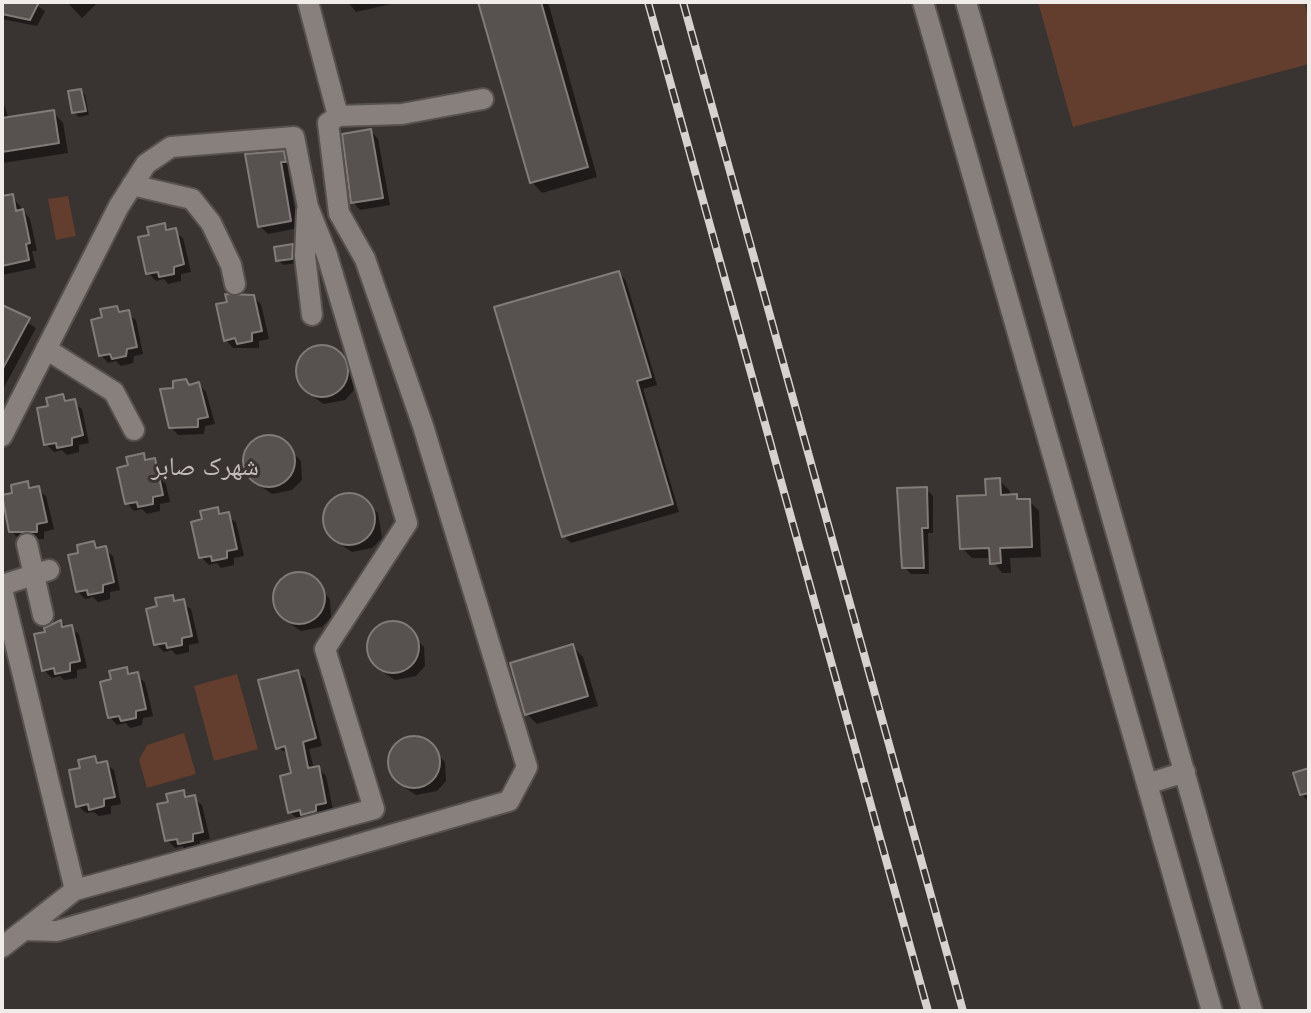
<!DOCTYPE html>
<meta charset="utf-8">
<style>
body{margin:0}
#map{position:relative;width:1311px;height:1013px;overflow:hidden;background:#393331;font-family:Montserrat,sans-serif}
canvas{display:block}
.frame{position:absolute;inset:0;border:4px solid #f0ecea;pointer-events:none}
</style>
<div id="map">
<canvas width="1311" height="1013"></canvas>
<div class="frame"></div>
</div>
<script>
const context = document.querySelector('canvas').getContext('2d');
context.lineJoin = 'round';
function fill(path, color) {
  context.fillStyle = color;
  context.fill(path, 'evenodd');
}
function poly(rows) {
  const path = new Path2D();
  for (const r of rows) {
    if (r.length === 3) {
      path.moveTo(r[0] + r[2], r[1]);
      path.arc(r[0], r[1], r[2], 0, 2 * Math.PI);
      continue;
    }
    path.moveTo(r[0], r[1]);
    for (let i = 2; i < r.length; i += 2) path.lineTo(r[i], r[i + 1]);
  }
  return path;
}
function trace(path, color, width, dash) {
  context.strokeStyle = color;
  context.lineWidth = width;
  context.lineCap = dash ? 'butt' : 'round';
  context.setLineDash(dash || []);
  context.stroke(path);
}
function label(font, color, halo, rows, align = 'center') {
  context.font = font + ' Montserrat,"Noto Naskh Arabic",sans-serif';
  context.lineWidth = 6;
  context.setLineDash([]);
  context.textBaseline = 'middle';
  context.strokeStyle = halo;
  context.fillStyle = color;
  for (const [text, x, y, turn = 0] of rows) {
    context.save();
    context.translate(x, y);
    context.rotate((+turn || 0) * Math.PI / 180);
    context.textAlign = isNaN(turn) ? turn : align;
    if (halo) context.strokeText(text, 0, 0);
    context.fillText(text, 0, 0);
    context.restore();
  }
}
fill(poly([
 [1038,2,1304,2,1309,21,1309,64,1073,127],
 [68,196,76,236,56,240,48,199],
 [237,674,258,749,214,761,194,686],
 [184,733,196,774,147,788,139,760,147,745]
]), '#633e2e');
fill(poly([
 [2,2,32,2,45,11,37,26,2,19],
 [67,2,98,2,82,18],
 [348,2,395,2,395,3,356,12],
 [480,2,548,2,597,177,542,193,532,182],
 [81,91,85,95,89,115,79,117,74,112],
 [2,99,9,119,53,112,63,123,68,153,2,163],
 [371,131,378,139,390,205,360,210,353,202],
 [283,153,291,161,292,169,288,170,298,228,268,234,260,226],
 [12,196,30,219,37,251,32,251,36,268,2,275,2,198],
 [164,225,183,238,191,272,181,274,181,281,168,284,164,279,156,281,148,273,151,237],
 [292,246,296,251,296,263,283,265,278,260],
 [619,273,626,281,657,385,643,389,679,512,571,543,564,536],
 [253,297,261,304,269,339,259,341,259,348,233,348,226,340],
 [2,307,36,328,2,391],
 [117,308,136,320,143,354,134,356,133,363,121,366,116,361,108,363,101,355,104,319],
 [315,348,330,348,350,365,354,390,345,400,324,404,303,390,304,384,298,378,298,362],
 [186,382,190,386,198,384,206,392,215,424,205,426,204,434,178,435,171,427,175,390],
 [63,396,82,409,89,443,79,445,79,452,67,455,62,450,54,452,46,444,50,407],
 [263,437,278,438,301,461,302,480,292,490,272,494,251,480,245,452],
 [143,456,162,468,170,502,160,504,160,511,147,514,142,509,134,511,127,503,130,467],
 [999,480,1010,491,1010,496,1029,501,1039,511,1041,557,1010,558,1011,573,1002,573,991,558,972,558,962,548],
 [27,483,46,496,54,529,44,532,44,539,19,539,11,531],
 [926,489,933,496,933,533,928,533,929,574,911,574,904,567],
 [358,496,378,513,382,538,372,548,352,552,331,538,325,509,335,498],
 [217,510,236,522,244,556,234,558,234,565,221,568,217,563,209,565,201,557,205,521],
 [94,543,113,556,120,590,110,592,110,599,98,602,93,597,85,599,77,591,81,554],
 [292,575,307,575,330,599,331,617,322,627,301,631,280,617,281,611,275,605,275,589],
 [172,597,191,609,199,643,189,645,189,652,176,655,172,650,164,652,156,644,159,608],
 [60,622,79,634,87,668,77,670,77,678,64,680,60,676,52,678,44,670,48,633],
 [386,624,402,624,424,647,425,666,416,676,395,680,374,666,375,660,369,654,369,638],
 [573,647,583,657,598,706,537,724,527,714],
 [126,670,145,682,153,716,143,718,142,725,130,728,126,723,117,725,110,717,113,681],
 [297,672,305,679,322,746,309,749,314,769,318,768,326,776,333,810,323,812,323,819,298,819,290,812,294,775,289,754,278,748],
 [407,739,422,739,445,762,446,781,437,791,416,795,395,781,396,775,390,769,390,753],
 [94,758,114,770,121,804,111,806,111,814,99,816,94,812,86,813,78,806,82,769],
 [1309,771,1309,802,1301,794],
 [183,792,202,805,210,839,200,841,200,848,187,851,182,846,175,848,167,840]
]), '#0007');
const building = poly([
 [2,2,39,2,30,20,2,14,2,2],
 [478,2,541,2,588,167,530,183,478,2],
 [81,89,86,111,72,113,68,91,81,89],
 [54,110,59,143,2,152,2,118,54,110],
 [371,129,383,198,351,203,342,134,371,129],
 [284,151,286,162,281,162,291,221,258,227,245,154,284,151],
 [13,194,16,211,23,209,30,243,26,244,29,260,2,266,2,196,13,194],
 [165,223,166,230,176,228,184,264,174,267,174,274,159,277,158,272,146,274,138,237,149,235,147,227,165,223],
 [293,244,292,259,276,261,274,247,293,244],
 [619,271,651,377,637,381,673,504,562,537,494,307,619,271],
 [225,294,254,295,262,331,252,333,252,341,237,344,235,338,224,341,216,304,227,302,225,294],
 [2,305,30,318,2,370,2,305],
 [117,306,119,312,129,310,137,347,127,349,126,356,112,359,110,354,99,356,91,320,102,317,100,309,117,306],
 [322,371,26],
 [186,379,189,385,199,382,208,417,198,419,198,427,169,428,160,389,173,388,173,381,186,379],
 [63,394,65,401,75,399,83,435,72,438,72,445,57,448,56,443,44,445,37,408,48,406,46,398,63,394],
 [269,461,26],
 [144,453,145,460,155,458,163,495,153,497,153,504,138,507,137,502,125,504,117,468,128,465,126,457,144,453],
 [1000,478,1001,495,1017,494,1017,499,1030,499,1032,547,1000,548,1001,563,990,564,989,548,960,549,957,496,986,495,985,479,1000,478],
 [28,481,29,488,39,486,47,522,37,524,37,532,9,532,2,495,12,493,11,485,28,481],
 [927,487,928,528,922,528,924,568,902,568,897,488,927,487],
 [349,519,26],
 [218,507,219,514,229,512,237,549,227,551,227,558,212,561,211,556,199,558,191,522,202,519,200,511,218,507],
 [94,541,96,548,106,546,114,582,103,585,103,592,88,595,87,590,76,592,68,555,78,553,77,545,94,541],
 [299,598,26],
 [173,595,174,601,184,599,192,636,182,638,182,645,167,648,166,643,154,645,146,609,157,606,155,598,173,595],
 [61,620,62,627,72,625,80,661,70,663,70,671,55,674,54,668,42,671,34,634,45,632,44,628,61,620],
 [393,647,26],
 [573,644,588,696,525,715,510,663,573,644],
 [127,667,128,674,138,672,146,709,136,711,136,718,121,721,119,716,108,718,100,682,111,679,109,671,127,667],
 [298,670,316,738,303,742,308,768,319,766,326,803,316,805,316,811,301,815,300,810,288,813,280,776,291,773,285,746,276,749,258,680,298,670],
 [414,762,26],
 [95,756,97,763,107,761,115,797,104,799,104,806,89,810,88,804,76,807,69,770,80,768,78,760,95,756],
 [1309,768,1309,793,1300,795,1293,773,1309,768],
 [184,790,185,797,195,795,203,832,193,834,193,841,178,844,177,839,165,841,157,804,168,802,166,794,184,790]
]);
fill(building, '#57514f');
trace(building, '#827c79', 2);
const minor = poly([
 [308,2,338,116],
 [923,2,1212,1011],
 [966,2,1252,1011],
 [132,185,192,199,211,223,231,265,235,284],
 [307,211,305,256,312,315],
 [46,349,114,392,134,430],
 [2,436,119,206,146,164,171,147,294,137,308,207,327,255,407,523,325,649,374,809,75,890,24,930],
 [27,544,43,615],
 [2,585,49,570],
 [2,589,75,890],
 [1147,784,1185,772],
 [2,947,24,930,57,931,509,801,527,767,423,426,365,259,339,213,328,123,338,116,402,114,483,99]
]);
trace(minor, '#56514f', 24);
trace(minor, '#87807d', 20);
const rail = poly([
 [648,2,928,1011],
 [683,2,963,1011]
]);
trace(rail, '#d7d2d0', 8);
trace(rail, '#393331', 5, [15]);
label('26px', '#c3bcb9', '#393331', [
 ["شهرک صابر",205,467]
]);
</script>
